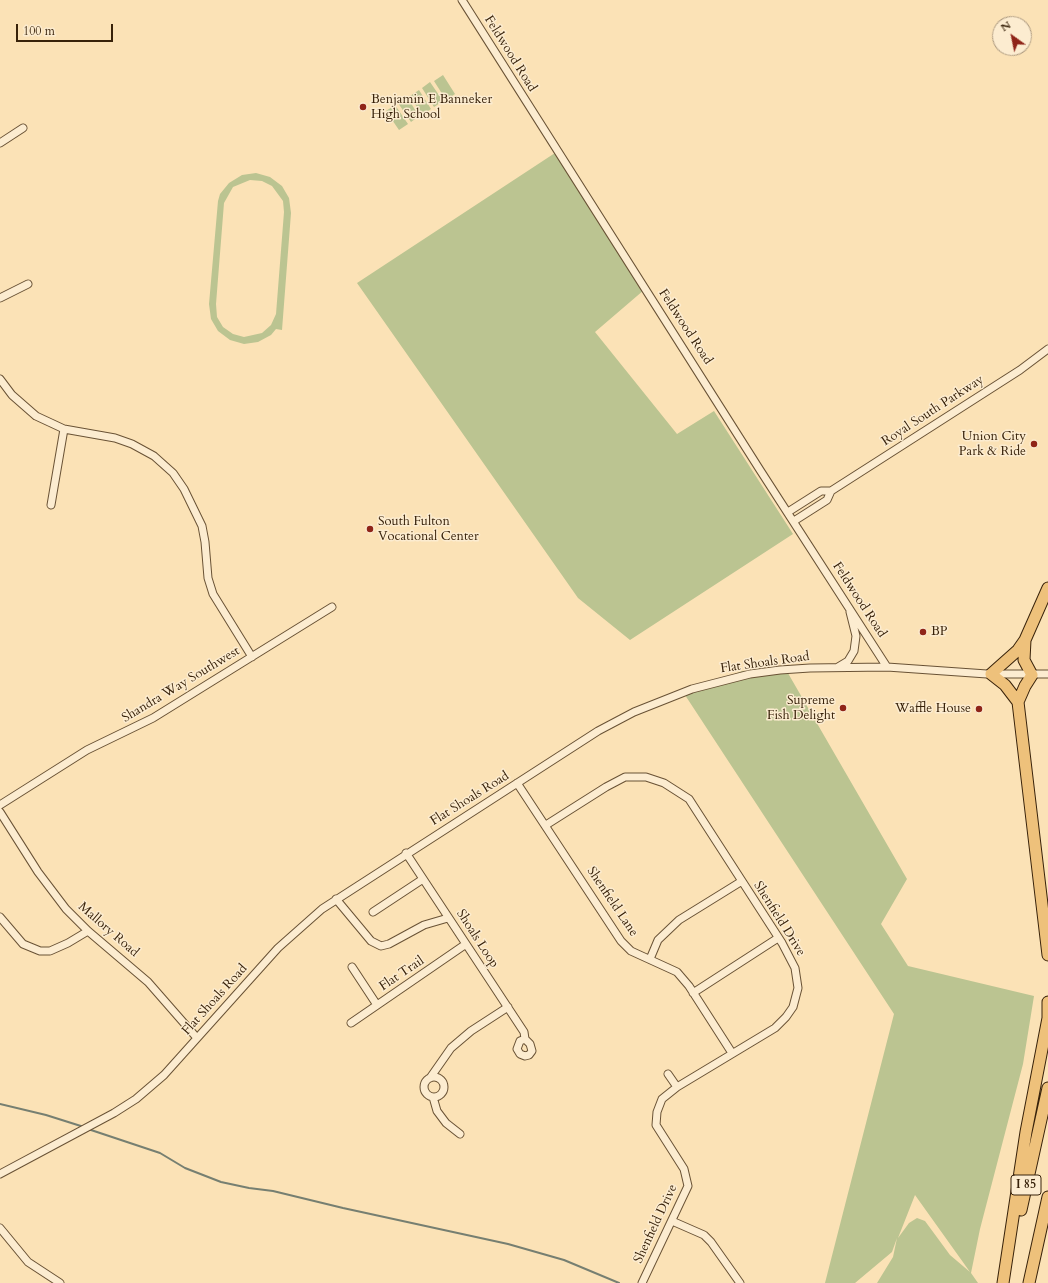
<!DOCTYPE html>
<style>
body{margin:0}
#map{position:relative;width:1048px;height:1283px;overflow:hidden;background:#fbe2b6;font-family:Cardo,serif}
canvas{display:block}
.north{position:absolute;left:992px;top:16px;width:40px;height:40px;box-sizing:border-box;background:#fcecd0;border:1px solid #ae9b81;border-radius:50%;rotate:327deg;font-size:11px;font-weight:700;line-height:16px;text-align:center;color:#38220a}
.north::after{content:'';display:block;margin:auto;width:14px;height:18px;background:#8f2418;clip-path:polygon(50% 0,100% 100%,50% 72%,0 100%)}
.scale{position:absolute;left:16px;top:24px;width:97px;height:18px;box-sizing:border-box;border:2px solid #38220a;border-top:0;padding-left:5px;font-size:12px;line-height:14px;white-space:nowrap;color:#38220a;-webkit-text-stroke:3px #fcecd0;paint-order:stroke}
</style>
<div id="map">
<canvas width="1048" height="1283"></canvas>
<div class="north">N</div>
<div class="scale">100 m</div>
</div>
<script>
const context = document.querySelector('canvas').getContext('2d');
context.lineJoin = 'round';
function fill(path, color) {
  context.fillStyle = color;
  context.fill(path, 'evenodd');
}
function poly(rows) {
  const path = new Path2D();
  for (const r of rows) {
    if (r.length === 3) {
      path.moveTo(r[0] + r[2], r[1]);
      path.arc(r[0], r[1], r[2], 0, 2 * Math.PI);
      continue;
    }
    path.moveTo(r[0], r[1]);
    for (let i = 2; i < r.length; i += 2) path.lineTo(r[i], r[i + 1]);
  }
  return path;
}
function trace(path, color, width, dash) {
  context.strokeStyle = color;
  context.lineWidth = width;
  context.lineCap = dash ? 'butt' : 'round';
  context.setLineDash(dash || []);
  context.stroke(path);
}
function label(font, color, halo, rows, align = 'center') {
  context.font = font + ' Cardo,serif';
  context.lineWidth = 3;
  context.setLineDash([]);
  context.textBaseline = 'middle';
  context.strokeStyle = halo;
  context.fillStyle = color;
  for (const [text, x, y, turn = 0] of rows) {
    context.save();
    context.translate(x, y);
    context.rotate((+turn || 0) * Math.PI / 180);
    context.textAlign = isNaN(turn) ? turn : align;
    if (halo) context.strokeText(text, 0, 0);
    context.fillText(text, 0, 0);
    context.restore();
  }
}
fill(poly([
 [443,75,455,94,446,100,434,81],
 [430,82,443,101,434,107,422,88],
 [419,90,431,109,422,115,410,96],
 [407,97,419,116,411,122,398,103],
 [395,105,408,124,399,130,386,111],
 [558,151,644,290,595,332,677,434,714,411,793,534,630,640,578,598,357,283],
 [256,173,270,177,282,186,289,198,291,213,282,330,276,329,271,335,258,342,244,344,230,340,218,331,211,319,209,304,218,201,220,194,229,183,242,175],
 [250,180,262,181,272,186,283,201,284,212,276,314,271,325,262,333,244,337,233,334,223,327,217,317,216,304,224,203,233,187],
 [785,668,907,879,881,924,908,966,1034,996,1023,1064,980,1229,971,1273,978,1283,877,1283,893,1257,897,1238,892,1252,855,1283,825,1283,894,1014,685,695,742,671],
 [915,1195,970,1272,950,1255,925,1221,917,1218,909,1223,898,1238]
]), '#bbc491');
trace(poly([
 [0,1104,46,1115,84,1127],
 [88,1129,160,1153,185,1168,221,1182,249,1188,273,1191,343,1208,508,1244,564,1260,619,1283]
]), '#767f71', 2);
const minor = poly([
 [462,0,760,470,887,667],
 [0,143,23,128],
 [0,298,28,284],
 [0,379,12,395,36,416,64,429,115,438,132,444,154,456,173,473,184,489,202,526,205,542,208,578,213,594,252,657],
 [51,505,64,429],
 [788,512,821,491,831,491],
 [794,521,827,500,831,491,1020,370,1048,349],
 [838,667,848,661,854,651,856,636,850,612],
 [517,783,621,941,631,951,677,972,689,986,732,1053],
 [0,805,87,750,153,718,332,607],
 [0,812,38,872,66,909,88,931,148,982,197,1038],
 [546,825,606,787,625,777,646,777,664,783,689,799,782,943,795,968,798,988,793,1007,786,1017,775,1028,677,1087,662,1099,657,1112,656,1125,684,1169,688,1186,642,1283],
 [406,853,524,1032,525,1039,520,1041,517,1049,520,1054,525,1056,529,1055,532,1051,530,1044,525,1039],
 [336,899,371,941,381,946,389,944,424,925,448,918],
 [373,912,423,879],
 [0,917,23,944,40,951,50,951,68,943,88,931],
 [650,959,658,940,679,920,742,881],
 [352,967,377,1005],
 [693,993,778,938],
 [351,1023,466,944],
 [668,1074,677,1087],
 [434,1087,10],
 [430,1078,451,1048,471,1031,508,1007],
 [433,1097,437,1111,446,1123,460,1134],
 [0,1174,114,1113,136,1099,164,1075,278,948,322,909,598,731,634,712,692,689,750,674,780,670,810,668,887,667,987,674,1048,674],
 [672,1221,704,1235,711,1242,740,1283],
 [0,1228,28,1262,60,1283]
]);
const highway = poly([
 [1025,640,1024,660,1032,675,1025,686,1018,702,1048,955],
 [1018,702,1005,685,991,674,1018,650,1025,640,1048,588],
 [1021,1210,1048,1088],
 [1003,1283,1026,1132,1048,1018,1048,1002],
 [1029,1283,1048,1197]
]);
trace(minor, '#695235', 9);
trace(highway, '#38220a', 13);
trace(minor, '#fcecd0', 7);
trace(highway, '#eec17b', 11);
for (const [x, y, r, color] of [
 [363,107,4,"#8f2418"],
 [1034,444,4,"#8f2418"],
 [370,529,4,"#8f2418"],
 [923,632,4,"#8f2418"],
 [843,708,4,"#8f2418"],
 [979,709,4,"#8f2418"]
]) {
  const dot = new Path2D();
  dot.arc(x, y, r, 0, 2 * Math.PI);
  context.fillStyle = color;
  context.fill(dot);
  trace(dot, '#fcecd0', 1.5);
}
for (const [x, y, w] of [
 [1026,1185,30]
]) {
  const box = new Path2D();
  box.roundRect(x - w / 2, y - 10, w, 20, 3);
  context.fillStyle = '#fcecd0';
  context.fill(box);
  trace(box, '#38220a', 1);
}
label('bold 12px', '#38220a', null, [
 ["I 85",1026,1185]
]);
label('13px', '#38220a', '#fcecd0', [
 ["Feldwood Road",510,54,58],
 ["Feldwood Road",685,327,57],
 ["Royal South Parkway",933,411,-33],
 ["Feldwood Road",859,600,57],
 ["Flat Shoals Road",765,663,-8],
 ["Shandra Way Southwest",181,685,-31],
 ["Flat Shoals Road",470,799,-32],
 ["Shenfield Lane",612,902,56],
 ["Shenfield Drive",779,919,58],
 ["Mallory Road",108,930,41],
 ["Shoals Loop",477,939,57],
 ["Flat Trail",402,974,-34],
 ["Flat Shoals Road",215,1000,-48],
 ["Shenfield Drive",656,1224,-65]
]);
label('13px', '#38220a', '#fcecd0', [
 ["Benjamin E Banneker",371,100],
 ["High School",371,115],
 ["Union City",1026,437,"right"],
 ["Park & Ride",1026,452,"right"],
 ["South Fulton",378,522],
 ["Vocational Center",378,537],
 ["BP",931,632],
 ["Supreme",835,701,"right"],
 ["Fish Delight",835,716,"right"],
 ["Waffle House",971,709,"right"]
], 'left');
</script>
